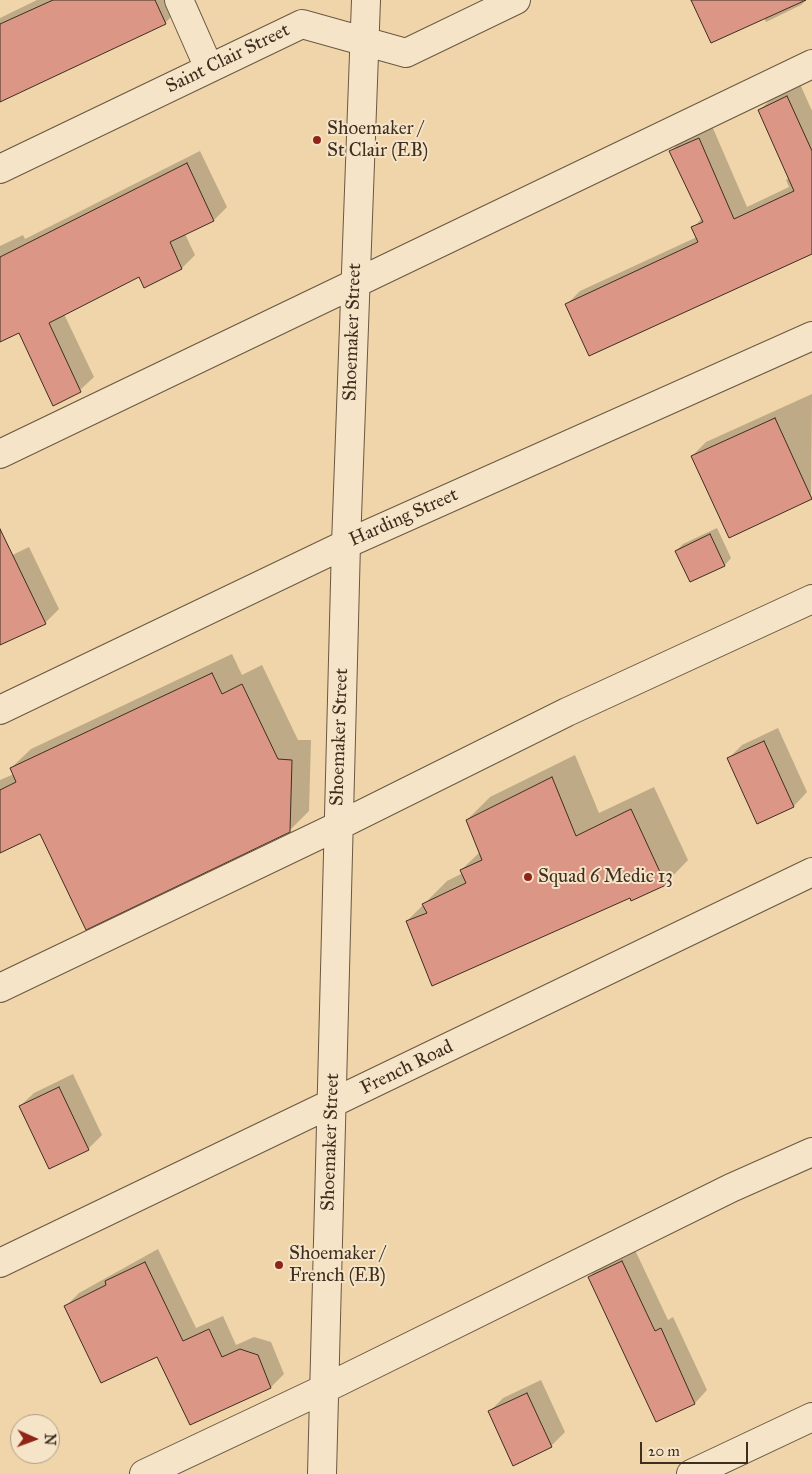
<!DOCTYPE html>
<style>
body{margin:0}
#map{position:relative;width:812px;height:1474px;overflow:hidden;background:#efd5a9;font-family:"IM FELL Great Primer",serif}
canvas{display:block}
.north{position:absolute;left:10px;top:1414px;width:50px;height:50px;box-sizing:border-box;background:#f5e4c7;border:1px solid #ac9b84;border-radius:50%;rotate:92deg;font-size:14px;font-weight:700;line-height:20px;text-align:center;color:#3e2e20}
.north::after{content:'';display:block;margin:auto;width:18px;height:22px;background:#8f2418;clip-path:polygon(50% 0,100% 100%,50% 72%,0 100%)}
.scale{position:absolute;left:640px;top:1442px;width:108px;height:22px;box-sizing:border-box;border:2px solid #3e2e20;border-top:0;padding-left:6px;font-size:15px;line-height:18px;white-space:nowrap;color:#3e2e20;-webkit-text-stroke:4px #f5e4c7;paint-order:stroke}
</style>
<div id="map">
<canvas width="812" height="1474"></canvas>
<div class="north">N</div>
<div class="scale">20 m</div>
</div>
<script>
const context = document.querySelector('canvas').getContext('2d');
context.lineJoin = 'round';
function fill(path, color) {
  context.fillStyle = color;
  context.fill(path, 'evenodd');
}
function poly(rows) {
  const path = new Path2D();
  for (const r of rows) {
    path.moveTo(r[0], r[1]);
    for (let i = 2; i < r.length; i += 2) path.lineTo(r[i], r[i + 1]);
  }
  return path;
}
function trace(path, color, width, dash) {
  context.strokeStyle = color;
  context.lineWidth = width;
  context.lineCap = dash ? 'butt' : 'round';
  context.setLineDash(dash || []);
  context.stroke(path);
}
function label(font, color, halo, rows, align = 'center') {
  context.font = font + ' "IM FELL Great Primer",serif';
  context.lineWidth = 4;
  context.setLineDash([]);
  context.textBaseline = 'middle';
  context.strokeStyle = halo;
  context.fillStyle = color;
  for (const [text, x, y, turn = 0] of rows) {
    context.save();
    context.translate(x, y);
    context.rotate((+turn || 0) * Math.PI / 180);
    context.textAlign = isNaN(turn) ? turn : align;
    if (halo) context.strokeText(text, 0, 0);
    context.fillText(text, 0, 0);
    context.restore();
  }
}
fill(poly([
 [37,0,178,0,181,7,165,23,0,100,0,18],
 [692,0,806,0,801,5,766,22,764,18],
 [800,84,812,111,812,251,567,304,580,291,697,237,693,228,702,218,671,151,684,138,712,126,747,207,789,187,786,180,790,177,760,110,773,97],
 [200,151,227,207,214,220,185,234,195,255,182,268,144,286,139,275,64,314,94,377,80,390,53,404,19,331,0,340,0,246,23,235,25,239],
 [812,394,811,498,692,456,706,442],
 [717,528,731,558,725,565,690,581,676,551,683,544],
 [29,547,59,609,45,623,0,644,0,561],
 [232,654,242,675,262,665,298,740,311,740,309,811,289,831,41,832,0,841,0,780,14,774,11,768,31,749],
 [778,728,807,792,794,806,757,822,728,759,742,745],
 [575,755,599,813,654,787,688,860,665,884,630,897,407,921,447,881,463,873,461,870,480,852,467,820,490,797],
 [73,1074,102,1135,88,1149,20,1106,34,1093],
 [158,1249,196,1328,223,1316,236,1345,254,1337,271,1342,284,1374,271,1387,158,1355,66,1306,79,1293],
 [635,1250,668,1320,673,1317,707,1390,695,1403,657,1420,589,1277,601,1265],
 [541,1380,565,1432,551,1446,489,1412,503,1398]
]), '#0003');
const building = poly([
 [53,0,155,0,166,24,0,102,0,24,53,0],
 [691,0,806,0,711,43,691,0],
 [787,96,812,151,812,254,589,356,565,304,698,242,691,227,703,222,669,151,699,138,734,219,794,191,758,110,787,96],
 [187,163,214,221,170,242,182,269,144,288,139,277,49,323,81,392,53,406,19,333,0,342,0,257,187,163],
 [775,418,812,499,729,538,691,456,775,418],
 [0,529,46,624,0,645,0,529],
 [710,534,725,566,690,582,675,551,710,534],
 [212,673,222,694,242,684,278,759,292,760,290,832,86,930,40,834,0,853,0,790,16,782,10,768,212,673],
 [764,741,794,807,757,824,727,758,764,741],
 [552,777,576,836,631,809,666,885,631,901,630,898,432,986,406,921,427,913,422,904,466,883,460,870,482,860,466,820,552,777],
 [59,1087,89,1150,49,1169,19,1106,59,1087],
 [622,1261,655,1331,661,1328,695,1404,656,1422,588,1277,622,1261],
 [145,1262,183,1341,209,1329,222,1357,240,1349,258,1355,271,1388,190,1425,157,1357,101,1383,64,1306,106,1285,105,1281,145,1262],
 [527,1393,552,1447,513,1466,488,1411,527,1393]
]);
fill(building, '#dc9685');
trace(building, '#3e2e20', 1);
const minor = poly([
 [179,0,209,68],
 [0,169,302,24,406,53,516,0],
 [0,454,812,64],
 [0,710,346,544,812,336],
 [0,988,338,826,567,712,812,599],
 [0,1263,812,872],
 [144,1474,324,1389,731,1188,812,1152],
 [322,1474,346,544,366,0],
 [691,1474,812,1417]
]);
trace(minor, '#6a5842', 30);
trace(minor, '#f5e4c7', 28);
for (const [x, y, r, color] of [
 [317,140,5,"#8f2418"],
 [528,877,5,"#8f2418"],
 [279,1265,5,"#8f2418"]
]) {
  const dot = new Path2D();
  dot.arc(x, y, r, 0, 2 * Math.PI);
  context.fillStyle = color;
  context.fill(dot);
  trace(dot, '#f5e4c7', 2);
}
label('19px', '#3e2e20', '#f5e4c7', [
 ["Saint Clair Street",228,59,-26],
 ["Shoemaker Street",353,332,-88],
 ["Harding Street",404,518,-24],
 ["Shoemaker Street",340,737,-88],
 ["French Road",407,1068,-26],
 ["Shoemaker Street",331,1142,-88]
]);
label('19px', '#3e2e20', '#f5e4c7', [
 ["Shoemaker /",327,129],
 ["St Clair (EB)",327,151],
 ["Squad 6 Medic 13",538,877],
 ["Shoemaker /",289,1254],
 ["French (EB)",289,1276]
], 'left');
</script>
